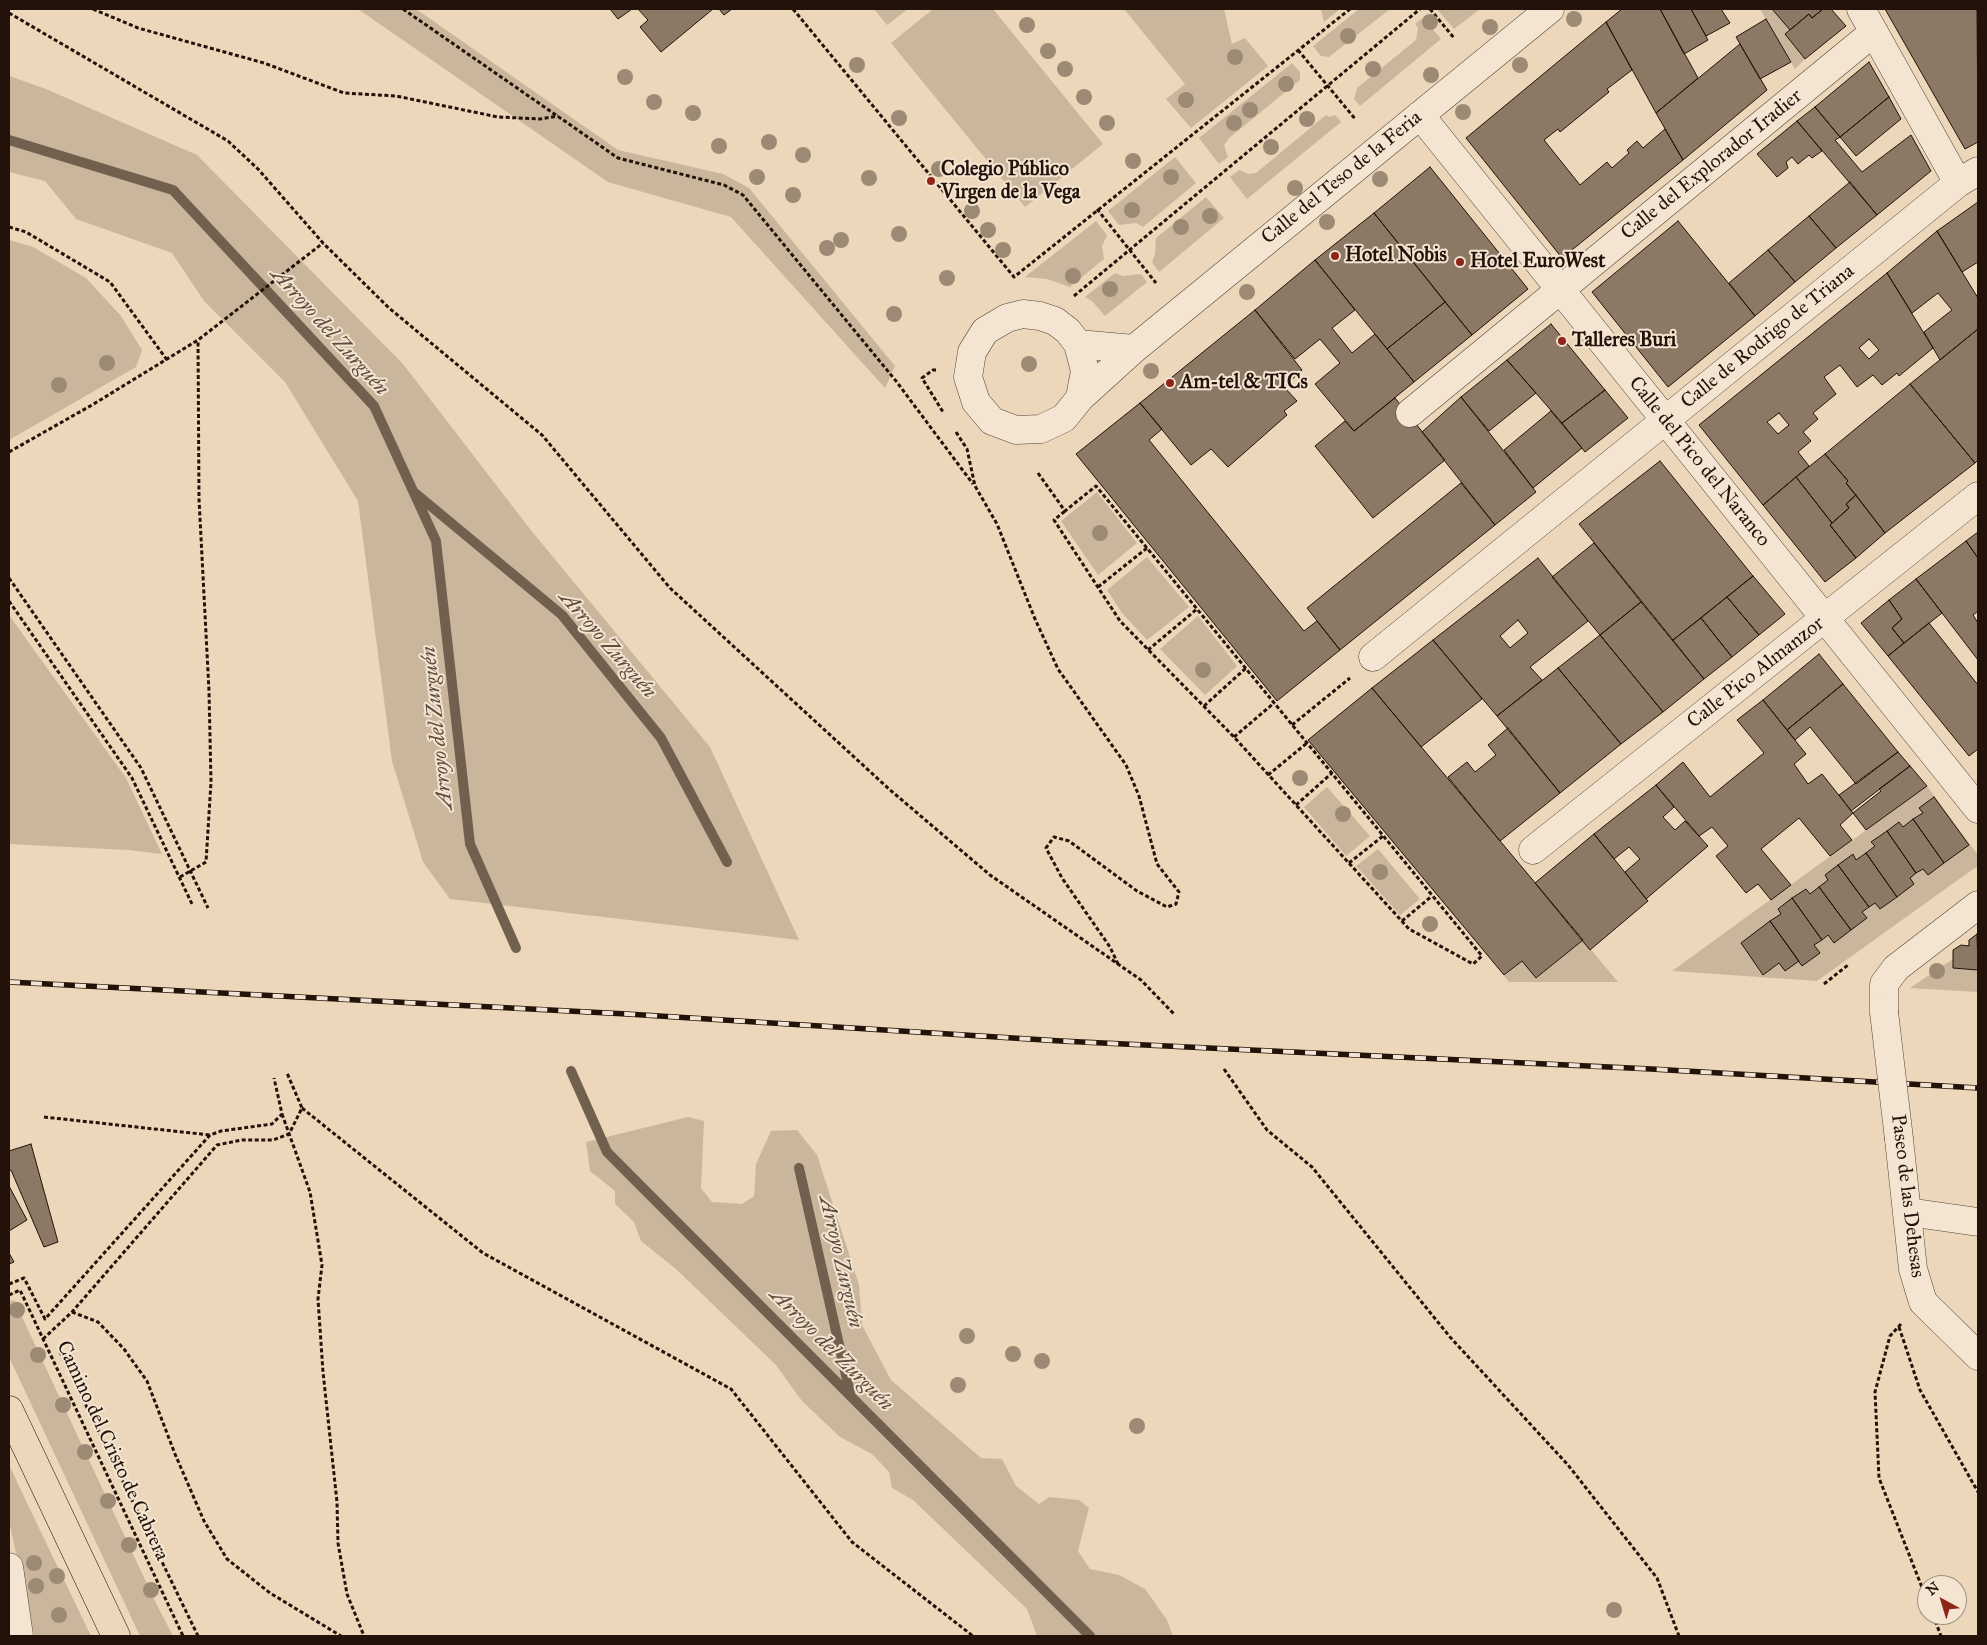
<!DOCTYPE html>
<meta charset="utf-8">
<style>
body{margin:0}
#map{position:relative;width:1987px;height:1645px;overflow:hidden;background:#ecd7ba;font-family:"IM FELL Great Primer",serif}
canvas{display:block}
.frame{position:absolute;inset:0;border:10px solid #221209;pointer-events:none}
.north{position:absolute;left:1917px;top:1575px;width:50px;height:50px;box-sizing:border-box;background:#f3e5d2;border:1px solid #9f9182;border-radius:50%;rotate:321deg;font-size:14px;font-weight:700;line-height:20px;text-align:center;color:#221209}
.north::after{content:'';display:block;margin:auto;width:18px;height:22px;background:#8f2418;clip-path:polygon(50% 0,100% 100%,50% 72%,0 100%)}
</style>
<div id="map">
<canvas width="1987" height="1645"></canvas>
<div class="frame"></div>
<div class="north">N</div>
</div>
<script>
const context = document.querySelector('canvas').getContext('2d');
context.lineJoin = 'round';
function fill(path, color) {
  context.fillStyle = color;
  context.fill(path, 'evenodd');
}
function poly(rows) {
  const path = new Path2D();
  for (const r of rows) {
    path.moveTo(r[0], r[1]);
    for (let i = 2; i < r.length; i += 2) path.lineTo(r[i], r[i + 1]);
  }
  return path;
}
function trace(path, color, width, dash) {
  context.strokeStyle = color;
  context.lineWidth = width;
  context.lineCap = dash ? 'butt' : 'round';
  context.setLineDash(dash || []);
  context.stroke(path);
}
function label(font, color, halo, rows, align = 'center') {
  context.font = font + ' "IM FELL Great Primer",serif';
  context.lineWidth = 4;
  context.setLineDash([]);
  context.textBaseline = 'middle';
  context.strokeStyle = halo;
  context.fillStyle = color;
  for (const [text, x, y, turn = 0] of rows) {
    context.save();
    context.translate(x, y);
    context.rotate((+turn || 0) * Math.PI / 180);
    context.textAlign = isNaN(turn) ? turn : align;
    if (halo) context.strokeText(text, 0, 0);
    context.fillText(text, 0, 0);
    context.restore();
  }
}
fill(poly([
 [358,9,416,9,618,150,723,174,749,188,895,366,885,388,731,217,608,182],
 [874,9,908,9,887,25],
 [933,9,993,9,1103,144,1025,207,891,43],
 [1124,9,1224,9,1232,44,1245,38,1268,66,1191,128,1166,99,1185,84],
 [1321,9,1340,9,1324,22],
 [1359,9,1390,9,1329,57,1321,56,1313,46],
 [1437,9,1480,9,1454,29],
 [1760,9,1772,9,1790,30,1785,34,1805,59,1795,69],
 [1423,18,1441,39,1360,106,1354,99,1357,88,1416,40,1418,28,1415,24],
 [1292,63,1300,72,1300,80,1229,138,1224,145,1228,157,1219,164,1199,138],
 [9,76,46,89,197,155,403,364,530,529,710,747,799,940,450,899,423,862,392,761,358,501,285,382,204,301,172,253,76,219,45,181,9,172],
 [1326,115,1330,117,1335,115,1341,122,1247,199,1230,177,1239,170,1248,174,1256,173],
 [1175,157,1196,183,1143,227,1136,223,1119,225,1108,211],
 [1206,197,1224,218,1159,272,1152,262,1155,254,1156,238],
 [1096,221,1107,235,1102,246,1104,259,1070,287,1047,279,1025,277],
 [9,240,33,247,86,278,121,316,142,350,136,367,9,440],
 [1115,273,1123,276,1141,274,1147,282,1105,316,1092,301,1085,297],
 [1097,492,1137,543,1098,575,1061,521],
 [1147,557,1189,607,1147,640,1122,613,1107,590],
 [9,615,126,778,162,854,128,850,9,844],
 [1198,616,1237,666,1205,695,1160,649],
 [1927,786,1978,855,1978,866,1962,877,1817,981,1672,971],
 [1327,787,1370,836,1346,856,1304,807],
 [1378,849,1420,899,1400,915,1356,866],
 [1978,934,1978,992,1910,988,1953,959,1961,945,1968,946,1969,940],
 [1583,940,1618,982,1509,982,1504,976,1522,961,1537,978],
 [688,1117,704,1121,701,1188,712,1202,742,1204,754,1196,756,1164,771,1131,797,1130,817,1155,859,1285,862,1325,891,1380,981,1458,1002,1459,1016,1486,1039,1504,1049,1497,1079,1500,1089,1508,1078,1551,1090,1569,1119,1575,1145,1589,1167,1620,1173,1636,1037,1636,1027,1609,913,1500,892,1488,889,1472,872,1454,840,1437,802,1401,776,1365,676,1269,641,1241,634,1222,615,1204,615,1191,590,1171,586,1142],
 [14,1300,155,1601,173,1636,140,1636,9,1357,9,1302],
 [9,1464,25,1499,91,1636,34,1636,9,1521]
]), '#cab69c');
trace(poly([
 [9,140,173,190,374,406,436,541,470,844,516,948],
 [415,493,562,615,661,738,727,862],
 [571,1071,607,1152,1090,1636],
 [799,1168,850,1393]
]), '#72604f', 10);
const building = poly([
 [610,9,632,9,618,19,610,9],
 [638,9,713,9,661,52,640,27,648,20,638,9],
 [719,9,732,9,724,15,719,9],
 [1622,9,1660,9,1698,78,1656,113,1606,22,1622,9],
 [1660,9,1691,9,1708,40,1684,54,1660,9],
 [1691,9,1721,9,1730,23,1706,36,1691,9],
 [1772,9,1823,9,1812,18,1809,14,1790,30,1772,9],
 [1823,9,1831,9,1846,26,1805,59,1785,34,1809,14,1812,18,1823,9],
 [1885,9,1977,9,1978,142,1965,149,1885,9],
 [1766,19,1791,62,1760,79,1736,37,1766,19],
 [1606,22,1632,70,1607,89,1609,92,1560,132,1558,129,1544,140,1580,185,1607,162,1612,168,1629,153,1627,150,1637,141,1643,148,1665,129,1683,160,1562,258,1466,138,1606,22],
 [1740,44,1767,90,1683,160,1656,113,1740,44],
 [1869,62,1889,97,1840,137,1815,107,1869,62],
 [1889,97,1901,119,1856,156,1840,137,1889,97],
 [1815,107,1840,137,1835,140,1862,172,1911,135,1931,171,1877,215,1797,121,1815,107],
 [1797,121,1822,151,1812,158,1809,155,1798,164,1792,157,1786,162,1788,168,1777,177,1757,154,1797,121],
 [1430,167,1528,289,1472,335,1374,213,1430,167],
 [1850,182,1877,215,1836,248,1809,216,1850,182],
 [1978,202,1978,262,1962,272,1937,231,1978,202],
 [1374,213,1445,302,1387,349,1315,260,1374,213],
 [1809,216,1836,248,1795,282,1768,250,1809,216],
 [1678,221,1755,316,1668,387,1592,292,1678,221],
 [1937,231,1978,298,1978,329,1940,360,1924,332,1952,310,1938,293,1912,313,1887,273,1937,231],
 [1768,250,1795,282,1755,316,1729,283,1768,250],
 [1315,260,1355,310,1332,328,1352,353,1375,334,1414,382,1354,431,1315,384,1340,363,1320,339,1295,359,1255,310,1315,260],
 [1887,273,1933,348,1899,376,1897,373,1882,385,1873,375,1857,387,1840,365,1824,377,1836,394,1813,413,1818,419,1803,432,1811,441,1798,452,1809,466,1763,505,1699,425,1887,273],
 [1869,339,1879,350,1869,359,1859,348,1869,339],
 [1779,413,1789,425,1778,434,1767,422,1779,413],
 [1445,302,1472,335,1414,382,1387,349,1445,302],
 [1255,310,1302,370,1284,387,1297,401,1284,411,1287,415,1228,467,1211,449,1191,465,1140,403,1255,310],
 [1551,324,1605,390,1562,423,1507,360,1551,324],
 [1978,329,1978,460,1975,463,1910,384,1978,329],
 [1507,360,1536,393,1489,431,1461,397,1507,360],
 [1910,384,1975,463,1885,533,1846,483,1848,481,1825,454,1910,384],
 [1605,390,1628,418,1585,452,1562,423,1605,390],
 [1461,397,1536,492,1495,525,1422,432,1461,397],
 [1395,398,1445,460,1373,518,1315,446,1345,421,1354,431,1395,398],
 [1140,403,1162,429,1149,440,1304,631,1317,621,1340,650,1277,701,1076,454,1140,403],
 [1551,411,1582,448,1533,488,1504,450,1551,411],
 [1825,454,1848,481,1846,483,1856,495,1846,504,1849,508,1832,523,1796,477,1825,454],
 [1660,461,1753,576,1673,640,1579,524,1660,461],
 [1796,477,1832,523,1830,525,1856,558,1825,582,1763,505,1796,477],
 [1461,483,1495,525,1340,650,1307,608,1461,483],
 [1856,495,1885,533,1856,558,1830,525,1849,508,1846,504,1856,495],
 [1978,532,1978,558,1966,541,1978,532],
 [1966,541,1978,558,1978,611,1973,615,1978,623,1978,660,1916,579,1966,541],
 [1594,543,1641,602,1600,635,1552,577,1594,543],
 [1538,558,1588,621,1530,667,1542,680,1497,716,1433,640,1538,558],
 [1518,620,1528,633,1510,648,1500,636,1518,620],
 [1753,576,1785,614,1759,635,1727,597,1753,576],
 [1916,579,1942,613,1904,643,1892,628,1902,619,1889,600,1916,579],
 [1727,597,1759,635,1732,657,1701,618,1727,597],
 [1889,600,1902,619,1892,628,1904,643,1888,656,1861,623,1889,600],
 [1641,602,1704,679,1663,712,1600,635,1641,602],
 [1701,618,1732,657,1704,679,1673,640,1701,618],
 [1929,623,1978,685,1978,749,1969,756,1888,656,1929,623],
 [1600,635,1663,712,1621,744,1558,668,1600,635],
 [1433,640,1482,699,1421,747,1372,688,1433,640],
 [1819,654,1843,684,1787,730,1763,700,1819,654],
 [1558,668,1621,744,1560,793,1497,716,1558,668],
 [1843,684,1898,752,1856,784,1810,727,1795,740,1787,730,1843,684],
 [1372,688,1583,940,1536,978,1522,961,1504,975,1308,740,1372,688],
 [1763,700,1806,754,1794,764,1808,784,1822,774,1853,813,1840,825,1852,840,1830,856,1799,818,1761,849,1791,885,1771,900,1758,884,1746,893,1716,856,1728,846,1712,827,1699,836,1656,785,1683,762,1710,797,1764,753,1737,720,1763,700],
 [1508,728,1560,793,1500,841,1448,777,1467,762,1475,772,1496,755,1488,745,1508,728],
 [1898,752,1910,766,1851,811,1839,795,1898,752],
 [1910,766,1927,786,1866,830,1853,813,1881,791,1879,789,1910,766],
 [1656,785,1674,807,1663,817,1675,830,1685,821,1708,846,1646,899,1625,872,1640,859,1629,847,1614,859,1594,834,1656,785],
 [1934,797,1969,845,1944,863,1913,819,1923,813,1919,808,1934,797],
 [1913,819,1944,863,1928,875,1923,869,1916,873,1887,831,1899,822,1903,827,1913,819],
 [1887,831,1916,873,1910,878,1914,884,1897,897,1866,853,1875,846,1871,842,1887,831],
 [1594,834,1648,901,1590,950,1535,883,1594,834],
 [1866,853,1897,897,1880,909,1875,903,1869,907,1838,865,1853,854,1856,860,1866,853],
 [1838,865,1869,907,1862,912,1867,918,1851,930,1819,887,1828,880,1825,875,1838,865],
 [1819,887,1851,930,1834,943,1828,935,1822,940,1792,898,1806,889,1810,894,1819,887],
 [1792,898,1822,940,1814,945,1820,953,1802,966,1770,921,1781,914,1778,909,1792,898],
 [1770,921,1799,961,1785,971,1779,963,1763,975,1741,943,1770,921],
 [1977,934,1978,970,1953,968,1953,950,1961,945,1969,946,1969,940,1977,934],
 [31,1144,58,1242,44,1247,11,1170,9,1171,9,1151,31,1144],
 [9,1186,27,1220,9,1231,9,1186],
 [9,1253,14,1262,9,1264,9,1253]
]);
fill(building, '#8b7865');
trace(building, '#221209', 1);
const minor = poly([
 [1861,9,1958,183],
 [1420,115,1978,809],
 [1078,344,1085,371,1080,398,1064,418,1041,429,1016,430,992,421,976,402,968,377,972,352,985,331,1007,318,1023,314,1040,316,1055,321,1068,331,1078,344,1134,349],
 [1080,398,1134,349,1550,9],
 [1410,413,1874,32],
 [1373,657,1958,183,1978,171],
 [1533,850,1978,496],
 [1884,1012,1884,984,1896,968,1978,905],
 [1899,1139,1913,1269,1923,1302,1978,1356],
 [1908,1212,1978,1222],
 [9,1567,19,1636]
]);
const primary = poly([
 [9,1410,116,1636]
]);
trace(minor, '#544335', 29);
trace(primary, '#221209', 29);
trace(poly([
 [93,9,138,28,264,63,344,93,396,96,498,117,540,119,558,116],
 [403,9,618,158,724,185,743,195,896,381,973,484],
 [793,9,1014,277,1350,9],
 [1430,9,1454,38],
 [9,13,228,141,258,169,323,243,389,308,542,435,670,588,889,789,990,875,1141,980,1174,1014],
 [1298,50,1356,120],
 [1097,209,1156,283],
 [9,227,26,232,110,282,167,360],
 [1074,296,1420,9],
 [936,370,933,370,922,378,943,412],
 [956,432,967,449,975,486,997,524,1035,619,1058,669,1126,765,1139,796,1157,864,1179,892,1176,904,1167,907,1137,891,1069,841,1054,837,1046,848,1062,878,1110,947,1118,964],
 [9,452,92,405,198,340,323,243],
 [1038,473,1065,511,1096,486,1482,956,1473,964,1409,929,1234,737,1120,621,1054,520,1065,511],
 [9,578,141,768,208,908],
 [1098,587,1147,548],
 [9,601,132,778,192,904],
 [1148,650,1197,609],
 [1204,706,1246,668],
 [1292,725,1350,678],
 [1234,737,1274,703],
 [1268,775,1307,743],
 [1296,805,1332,773],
 [1349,863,1383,836],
 [180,877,206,862,211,782,209,691,199,499,198,340],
 [1402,921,1432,896],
 [1824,984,1848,965],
 [1224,1069,1267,1130,1312,1167,1450,1337,1568,1465,1657,1578,1679,1636],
 [302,1108,483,1253,731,1389,852,1542,973,1636],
 [282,1114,310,1192,322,1265,318,1299,323,1372,337,1502,338,1543,347,1594,364,1636],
 [44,1117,210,1135],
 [9,1284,24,1278,45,1319,210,1135,221,1131,272,1124,282,1114,274,1078],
 [9,1295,20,1290,183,1636],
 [72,1312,98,1322,124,1349,147,1381,175,1454,204,1521,227,1559,270,1593,341,1636],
 [1901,1324,1890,1336,1875,1392,1879,1478,1927,1600],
 [1899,1327,1920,1390,1978,1492],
 [43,1339,72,1312,217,1145,242,1140,273,1140,289,1134,302,1108,287,1073],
 [60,1352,198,1636],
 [1933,1615,1941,1636]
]), '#221209', 3, [4, 2.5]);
trace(minor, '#f3e5d2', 28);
trace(primary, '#ecd7ba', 28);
const rail = poly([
 [9,982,627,1014,1061,1041,1651,1069,1978,1088]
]);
trace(rail, '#221209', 5.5);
trace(rail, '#f3e5d2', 4, [11]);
const minorBridge = poly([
 [1884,1012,1899,1139]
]);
trace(minorBridge, '#544335', 29, []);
trace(minorBridge, '#f3e5d2', 28);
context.fillStyle = '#9d8a75';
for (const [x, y] of [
 [1574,19],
 [1430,22],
 [1027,25],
 [1490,27],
 [1348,36],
 [1048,51],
 [1235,57],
 [857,65],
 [1520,65],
 [1065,69],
 [1373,69],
 [1431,75],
 [625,77],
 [1286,84],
 [1084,97],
 [1186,100],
 [654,102],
 [1250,110],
 [1463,112],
 [693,113],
 [899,118],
 [1307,119],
 [1107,123],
 [1234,123],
 [769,142],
 [719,146],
 [1271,147],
 [803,155],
 [1133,161],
 [939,169],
 [757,177],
 [1171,177],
 [869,178],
 [1380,179],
 [1295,188],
 [793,195],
 [1132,210],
 [972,211],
 [1210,216],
 [1327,222],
 [1181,227],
 [988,230],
 [899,234],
 [841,240],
 [827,248],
 [1003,250],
 [1073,276],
 [947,278],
 [1110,289],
 [1247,292],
 [894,314],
 [107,363],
 [1029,364],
 [1151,371],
 [59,385],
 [1100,533],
 [1203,670],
 [1300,778],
 [1343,814],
 [1380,872],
 [1430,924],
 [1937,971],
 [17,1310],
 [967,1336],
 [1013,1354],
 [38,1355],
 [1042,1361],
 [958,1385],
 [63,1405],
 [1137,1426],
 [85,1452],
 [108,1501],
 [129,1545],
 [34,1563],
 [57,1576],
 [36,1586],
 [151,1590],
 [1614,1610],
 [59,1615]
]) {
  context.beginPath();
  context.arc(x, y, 8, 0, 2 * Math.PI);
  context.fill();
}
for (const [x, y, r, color] of [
 [931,181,5,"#8f2418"],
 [1335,256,5,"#8f2418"],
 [1460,262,5,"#8f2418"],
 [1562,341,5,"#8f2418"],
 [1170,383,5,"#8f2418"]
]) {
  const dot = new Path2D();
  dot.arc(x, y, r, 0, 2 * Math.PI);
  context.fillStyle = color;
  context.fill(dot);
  trace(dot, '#f3e5d2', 2);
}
label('20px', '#221209', '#f3e5d2', [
 ["Calle del Explorador Iradier",1712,165,-39],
 ["Calle del Teso de la Feria",1342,178,-39],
 ["Calle de Rodrigo de Triana",1768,337,-39],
 ["Calle del Pico del Naranco",1699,462,51],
 ["Calle Pico Almanzor",1756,673,-38],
 ["Paseo de las Dehesas",1907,1196,83],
 ["Camino del Cristo de Cabrera",112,1451,65]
]);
label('bold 20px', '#221209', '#f3e5d2', [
 ["Colegio Público",941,170],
 ["Virgen de la Vega",941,193],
 ["Hotel Nobis",1345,256],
 ["Hotel EuroWest",1470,262],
 ["Talleres Buri",1572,341],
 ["Am-tel & TICs",1180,383]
], 'left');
label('italic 21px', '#5e4c3e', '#f3e5d2', [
 ["Arroyo del Zurguén",329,332,48],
 ["Arroyo Zurguén",607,645,49],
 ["Arroyo del Zurguén",438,728,-96],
 ["Arroyo Zurguén",840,1262,77],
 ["Arroyo del Zurguén",831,1350,45]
]);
</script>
